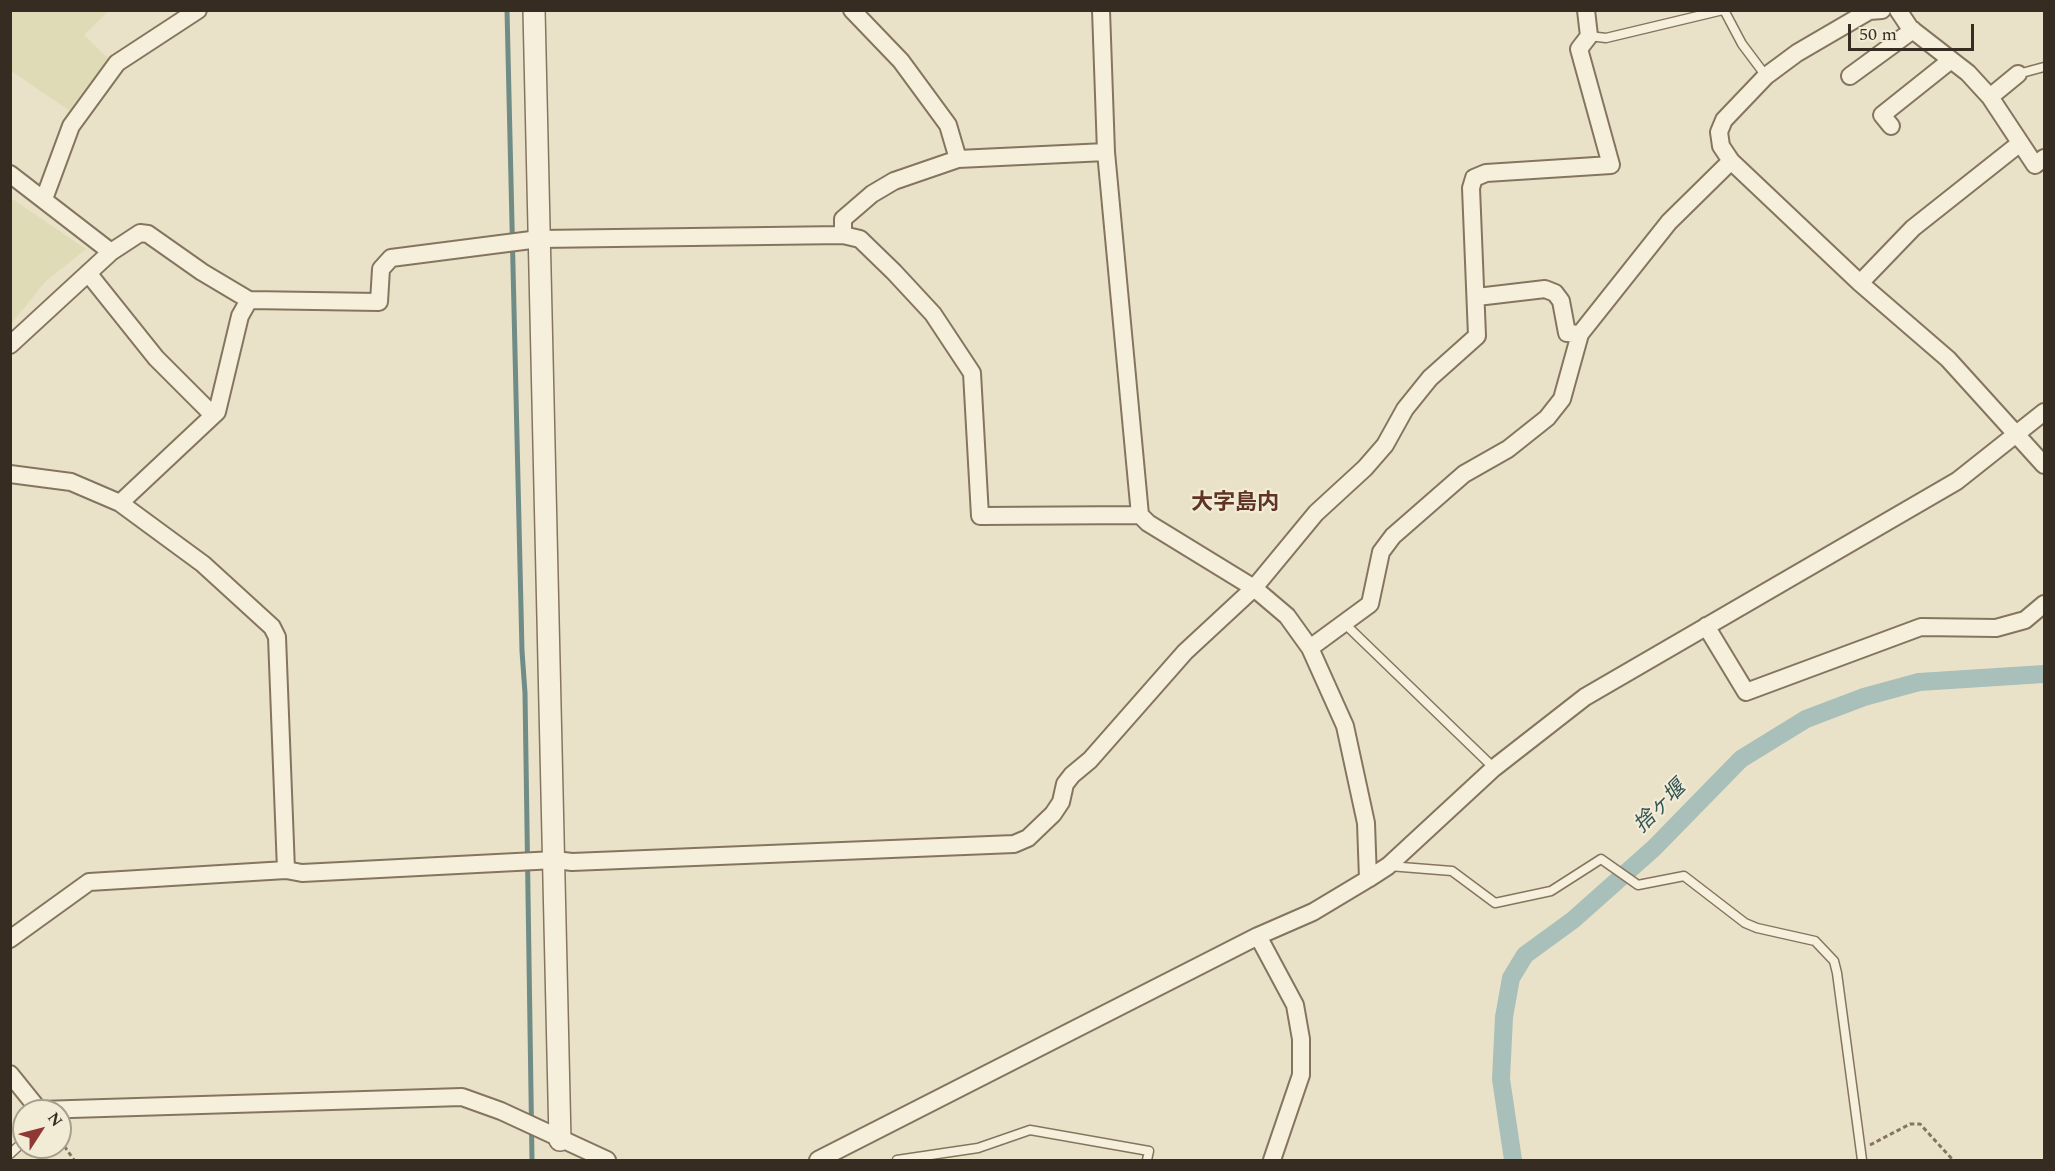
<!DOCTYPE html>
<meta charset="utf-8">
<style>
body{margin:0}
#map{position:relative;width:2055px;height:1171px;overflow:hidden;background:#eae2c8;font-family:Spectral,serif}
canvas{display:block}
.frame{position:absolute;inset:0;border:12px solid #362c21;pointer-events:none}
.north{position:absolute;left:12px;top:1099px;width:60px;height:60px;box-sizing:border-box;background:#f2ecd7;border:2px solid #a79f8e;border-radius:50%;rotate:54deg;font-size:16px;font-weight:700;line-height:24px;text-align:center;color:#362c21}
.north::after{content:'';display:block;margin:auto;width:21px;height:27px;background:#8e3935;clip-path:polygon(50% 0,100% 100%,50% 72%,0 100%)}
.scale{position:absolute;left:1848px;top:24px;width:126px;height:27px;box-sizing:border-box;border:3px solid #362c21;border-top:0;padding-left:8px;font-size:18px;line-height:21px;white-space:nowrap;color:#362c21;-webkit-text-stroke:4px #f2ecd7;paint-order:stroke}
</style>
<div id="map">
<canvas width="2055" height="1171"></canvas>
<div class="frame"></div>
<div class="north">N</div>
<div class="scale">50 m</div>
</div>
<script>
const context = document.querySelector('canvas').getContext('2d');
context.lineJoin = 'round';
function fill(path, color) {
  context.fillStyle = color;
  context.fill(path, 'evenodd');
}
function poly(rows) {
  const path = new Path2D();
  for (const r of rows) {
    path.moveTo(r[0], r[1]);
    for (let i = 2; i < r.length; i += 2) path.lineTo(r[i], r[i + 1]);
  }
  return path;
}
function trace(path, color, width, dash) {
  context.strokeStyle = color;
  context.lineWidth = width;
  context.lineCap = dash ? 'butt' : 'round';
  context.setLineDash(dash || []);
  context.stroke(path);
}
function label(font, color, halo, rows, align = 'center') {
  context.font = font + ' Spectral,"Noto Sans JP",serif';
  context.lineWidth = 4.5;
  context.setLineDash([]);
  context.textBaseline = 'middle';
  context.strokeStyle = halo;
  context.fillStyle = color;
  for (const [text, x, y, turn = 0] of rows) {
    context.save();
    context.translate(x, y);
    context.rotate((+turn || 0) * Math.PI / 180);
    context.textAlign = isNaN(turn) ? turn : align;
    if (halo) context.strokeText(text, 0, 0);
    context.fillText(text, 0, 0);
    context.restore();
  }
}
fill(poly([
 [10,11,109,11,84,35,108,58,73,113,11,71],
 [11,198,86,249,45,282,11,324]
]), '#dfdbb6');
trace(poly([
 [507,10,522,651,525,693,532,1160]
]), '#708c87', 5);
trace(poly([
 [1513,1160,1501,1079,1504,1017,1511,978,1525,955,1573,920,1654,848,1741,759,1806,719,1864,697,1919,682,2044,674]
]), '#a9bfb9', 18);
const service = poly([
 [1724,10,1742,44,1766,76],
 [1589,36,1606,38,1723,10],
 [2018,74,2044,67],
 [1344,623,1494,768],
 [1389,866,1452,871,1495,903,1551,891,1601,859,1638,885,1684,876,1745,923,1757,928,1815,941,1834,961,1837,973,1862,1160],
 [10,1154,24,1141],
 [897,1160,978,1148,1030,1130,1149,1151,1147,1160]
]);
const minor = poly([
 [852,10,901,61,948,125,958,159],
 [1101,10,1106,152,1140,515,1148,523,1254,588,1287,616,1310,648,1345,726,1366,823,1368,879],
 [1882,10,1869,11,1797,53,1766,76,1724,120,1719,132,1721,146,1731,161,1860,283,1948,359,2044,465],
 [1898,10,1910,28,1968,73,1990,97,2035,165,2044,158],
 [1850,76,1913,30],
 [1990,97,2018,74],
 [1891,126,1882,115,1951,60],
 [10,174,111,252],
 [44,199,71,126,117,63,198,10],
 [843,235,843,219,872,194,894,181,958,159,1106,152],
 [88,273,156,358,213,415],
 [1860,283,1913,228,2019,144],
 [1477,297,1545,289,1555,293,1561,301,1567,333,1580,334],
 [10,345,111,252,140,233,148,234,202,272,249,300,379,302,381,269,391,258,539,239,843,235,860,239,894,272,933,314,972,373,980,516,1140,515],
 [10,474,71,482,120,503,203,564,272,627,277,637,286,870],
 [120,503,217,412,240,316,249,300],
 [1706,626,1746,692,1921,627,1996,628,2025,620,2044,604],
 [1310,648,1370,604,1381,552,1393,536,1464,474,1508,449,1547,418,1562,399,1580,334,1669,222,1731,161],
 [1258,936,1295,1005,1301,1039,1301,1075,1272,1160],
 [10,939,89,882,286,870,302,873,555,860,572,862,1014,844,1028,838,1053,814,1061,802,1065,784,1072,775,1090,760,1185,652,1254,588,1316,513,1365,468,1385,445,1405,409,1430,378,1477,336,1471,188,1474,178,1486,173,1611,165,1579,49,1589,36,1586,10],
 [10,1074,39,1110,462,1097,501,1111,607,1160],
 [818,1160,1258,936,1313,912,1368,879,1388,866,1494,768,1585,697,1957,481,2044,412]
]);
const tertiary = poly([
 [534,10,560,1140]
]);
trace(service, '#85755f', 11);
trace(minor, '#85755f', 20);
trace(tertiary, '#85755f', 24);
trace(poly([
 [60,1140,74,1160],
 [1870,1145,1910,1124,1920,1124,1953,1160]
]), '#85755f', 3, [4.5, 3]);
trace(service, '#f6efdb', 8);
trace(minor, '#f6efdb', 16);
trace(tertiary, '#f6efdb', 21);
label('italic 21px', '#325554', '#f2ecd7', [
 ["捨ヶ堰",1661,808,-45]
]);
label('bold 22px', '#5f3424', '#f2ecd7', [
 ["大字島内",1235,505]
]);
</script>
